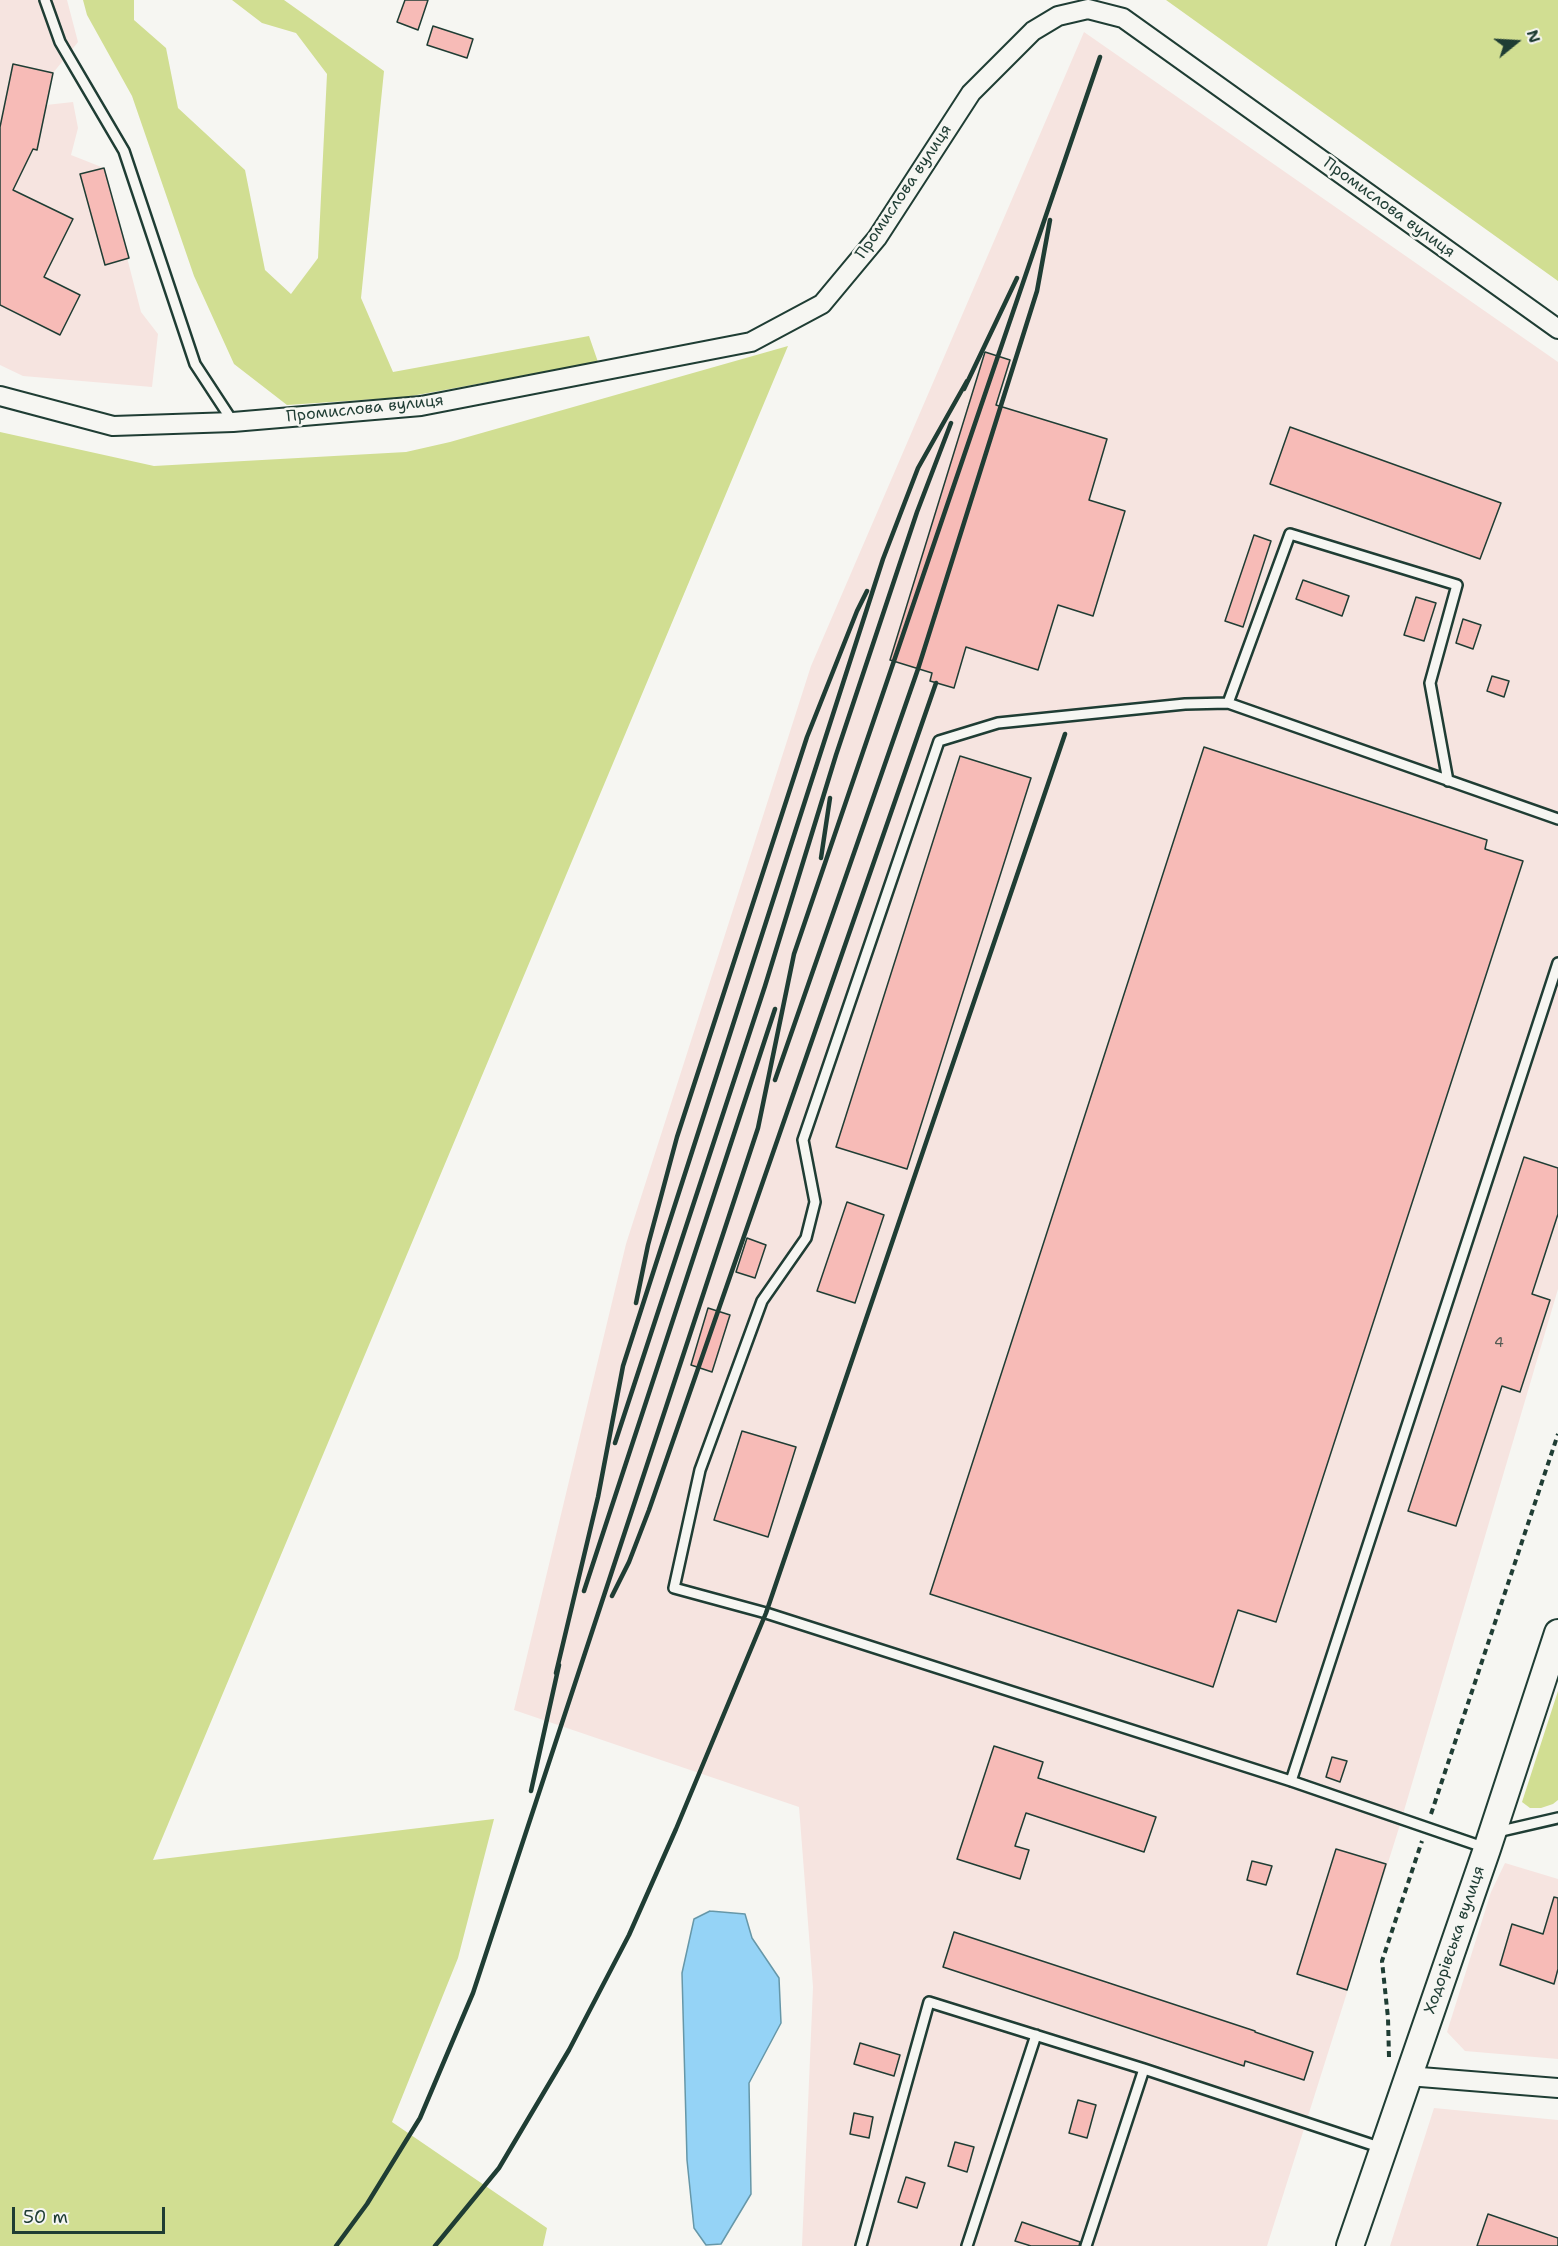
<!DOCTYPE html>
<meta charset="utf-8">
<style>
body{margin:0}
#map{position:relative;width:1558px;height:2246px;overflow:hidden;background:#f6f6f2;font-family:"Shantell Sans",sans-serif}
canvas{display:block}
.north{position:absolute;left:1486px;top:12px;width:60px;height:60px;-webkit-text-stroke:4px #f6f6f2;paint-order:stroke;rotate:72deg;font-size:16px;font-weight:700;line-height:24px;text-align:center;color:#1f3d34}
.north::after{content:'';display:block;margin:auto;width:21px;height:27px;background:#1f3d34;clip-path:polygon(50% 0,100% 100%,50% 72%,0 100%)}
.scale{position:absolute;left:12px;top:2207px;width:153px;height:27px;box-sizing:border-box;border:3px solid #1f3d34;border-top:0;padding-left:8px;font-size:18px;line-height:21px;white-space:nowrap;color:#1f3d34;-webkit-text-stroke:4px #f6f6f2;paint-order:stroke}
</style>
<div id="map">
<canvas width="1558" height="2246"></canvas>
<div class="north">N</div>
<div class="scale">50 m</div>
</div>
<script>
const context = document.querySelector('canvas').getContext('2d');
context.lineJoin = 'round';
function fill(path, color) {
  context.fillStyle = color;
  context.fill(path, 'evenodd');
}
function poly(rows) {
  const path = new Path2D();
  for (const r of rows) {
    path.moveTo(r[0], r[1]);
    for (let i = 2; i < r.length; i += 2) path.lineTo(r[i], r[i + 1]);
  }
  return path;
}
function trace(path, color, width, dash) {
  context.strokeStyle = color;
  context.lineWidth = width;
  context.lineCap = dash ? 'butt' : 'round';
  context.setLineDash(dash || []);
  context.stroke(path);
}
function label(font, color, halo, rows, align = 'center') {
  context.font = font + ' "Shantell Sans",sans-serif';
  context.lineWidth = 5;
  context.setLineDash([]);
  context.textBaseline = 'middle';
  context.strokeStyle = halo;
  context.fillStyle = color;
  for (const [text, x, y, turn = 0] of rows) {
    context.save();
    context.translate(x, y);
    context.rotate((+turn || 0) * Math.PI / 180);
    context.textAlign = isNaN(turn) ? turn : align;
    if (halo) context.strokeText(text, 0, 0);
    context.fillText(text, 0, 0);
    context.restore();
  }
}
fill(poly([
 [0,0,67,0,78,42,53,73,46,105,73,102,78,128,71,155,104,168,141,312,158,334,152,387,23,376,0,365],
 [1084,32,1558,362,1558,1289,1398,1831,1267,2246,802,2246,813,1987,799,1807,514,1710,626,1244,811,666],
 [1505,1863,1558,1879,1558,2059,1465,2051,1447,2032,1491,1892],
 [1434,2108,1558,2120,1558,2246,1390,2246]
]), '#f6e4e0');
fill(poly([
 [83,0,134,0,134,20,166,48,178,108,245,170,265,270,291,294,318,258,327,74,296,33,262,23,232,0,284,0,384,71,361,298,393,372,589,336,598,362,406,397,287,405,234,364,194,276,132,96,87,15],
 [1166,0,1558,0,1558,281],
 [788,346,153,1860,494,1819,458,1958,392,2122,547,2228,543,2246,0,2246,0,432,154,466,406,452,450,442],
 [1558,1691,1558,1800,1553,1804,1541,1808,1530,1808,1522,1802]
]), '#d1de92');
const water = poly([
 [710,1911,745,1914,752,1938,779,1978,781,2023,749,2083,751,2194,721,2244,706,2245,694,2228,687,2160,682,1973,694,1919,710,1911]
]);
fill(water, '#95d3f6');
trace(water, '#6697a8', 1.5);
const building = poly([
 [405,0,428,0,418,30,397,22,405,0],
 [433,26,473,39,467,58,427,45,433,26],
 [13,64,53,73,37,150,33,149,13,190,73,219,44,277,80,295,60,335,0,305,0,127,13,64],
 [104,168,129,258,105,265,80,174,104,168],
 [985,352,1010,360,996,405,1107,439,1089,500,1125,511,1093,616,1058,605,1038,670,966,647,954,688,930,681,932,673,890,660,985,352],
 [1290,427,1501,503,1480,559,1270,484,1290,427],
 [1254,535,1271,541,1243,627,1225,621,1254,535],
 [1303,580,1349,596,1342,616,1296,599,1303,580],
 [1416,597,1436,603,1424,641,1404,635,1416,597],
 [1463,619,1481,625,1473,649,1456,643,1463,619],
 [1492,676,1509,681,1504,697,1487,691,1492,676],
 [1204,747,1487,840,1485,849,1523,861,1276,1622,1238,1610,1213,1687,930,1594,1204,747],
 [960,756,1031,778,907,1169,836,1147,960,756],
 [1524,1157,1558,1168,1558,1214,1532,1294,1550,1300,1520,1392,1502,1386,1456,1526,1408,1511,1524,1157],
 [847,1202,884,1215,855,1303,817,1291,847,1202],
 [747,1238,766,1245,755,1278,736,1272,747,1238],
 [708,1308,730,1315,712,1372,691,1365,708,1308],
 [742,1431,796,1447,768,1537,714,1520,742,1431],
 [994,1746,1043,1762,1038,1778,1156,1817,1144,1852,1026,1813,1015,1846,1029,1850,1020,1879,957,1859,994,1746],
 [1332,1757,1347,1761,1340,1782,1326,1777,1332,1757],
 [1336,1849,1386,1864,1347,1990,1297,1974,1336,1849],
 [1252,1861,1272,1866,1266,1885,1247,1880,1252,1861],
 [1554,1897,1558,1898,1558,1969,1554,1984,1500,1965,1512,1924,1543,1934,1554,1897],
 [954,1932,1255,2031,1255,2032,1313,2052,1304,2080,1245,2061,1244,2066,943,1967,954,1932],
 [860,2043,900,2055,894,2076,854,2064,860,2043],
 [1078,2100,1096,2105,1087,2138,1069,2133,1078,2100],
 [854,2113,873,2117,869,2138,850,2134,854,2113],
 [955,2142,974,2147,967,2172,948,2166,955,2142],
 [906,2177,925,2183,917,2208,898,2202,906,2177],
 [1488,2214,1558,2238,1558,2246,1477,2246,1488,2214],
 [1022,2222,1080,2242,1079,2246,1031,2246,1015,2241,1022,2222]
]);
fill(building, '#f7bbb7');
trace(building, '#1f3d34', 1.5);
const service = poly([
 [45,0,60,42,124,151,195,364,233,422],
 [1228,703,1290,534,1457,585,1430,683,1448,781],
 [1291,1781,1558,963],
 [1497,1832,1558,1818],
 [1486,1848,1291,1781,766,1613,674,1588,700,1470,762,1301,806,1238,815,1202,803,1140,939,741,998,723,1185,704,1228,703,1558,819],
 [861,2246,929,2002,1144,2069,1382,2148],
 [967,2246,1036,2035],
 [1086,2246,1144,2069]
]);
const minor = poly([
 [0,396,113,426,233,422,421,406,751,342,822,304,877,238,971,93,1033,31,1058,16,1088,9,1123,18,1558,329],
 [1408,2076,1558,2088]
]);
const secondary = poly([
 [1350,2246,1487,1849,1558,1633]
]);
trace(service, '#1f3d34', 14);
trace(minor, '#1f3d34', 22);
trace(secondary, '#1f3d34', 30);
trace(poly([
 [1431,1814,1558,1434],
 [1389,2057,1388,2018,1382,1961,1422,1841]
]), '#1f3d34', 4, [6, 4.5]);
trace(service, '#f6f6f2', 9);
trace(minor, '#f6f6f2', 18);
trace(secondary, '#f6f6f2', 26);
trace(poly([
 [964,389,1017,278],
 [821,858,830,798],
 [775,1080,918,669,1037,291,1050,220],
 [636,1303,648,1245,677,1137,807,737,857,611,867,591],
 [615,1443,765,986,836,755,917,512,951,423],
 [584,1591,775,1009],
 [612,1596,629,1562,649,1510,936,683],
 [556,1673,598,1497,623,1366,883,559,918,468,967,381],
 [531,1791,559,1665],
 [336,2246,367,2204,420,2118,473,1993,758,1128,794,954,1100,57],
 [435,2246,499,2168,569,2050,629,1935,676,1829,766,1613,1065,734]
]), '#1f3d34', 4.5);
label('14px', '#555c55', null, [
 ["4",1499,1343]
]);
label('16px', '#1f3d34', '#f6f6f2', [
 ["Промислова вулиця",904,192,-56],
 ["Промислова вулиця",1389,208,36],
 ["Промислова вулиця",365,409,-6],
 ["Ходорівська вулиця",1455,1940,-71]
]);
</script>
